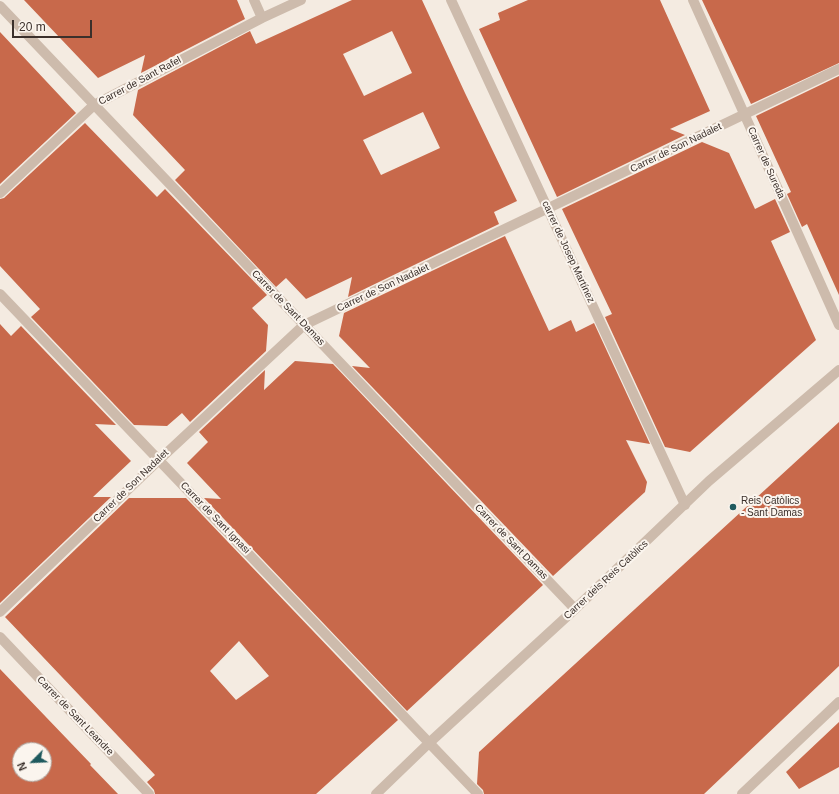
<!DOCTYPE html>
<meta charset="utf-8">
<style>
body{margin:0}
#map{position:relative;width:839px;height:794px;overflow:hidden;background:#f4ebe1;font-family:Helvetica,sans-serif}
canvas{display:block}
.north{position:absolute;left:12px;top:742px;width:40px;height:40px;box-sizing:border-box;background:#fbf5ee;border:1px solid #aea6a0;border-radius:50%;rotate:246deg;font-size:11px;font-weight:700;line-height:16px;text-align:center;color:#3b302b}
.north::after{content:'';display:block;margin:auto;width:14px;height:18px;background:#1f5a5e;clip-path:polygon(50% 0,100% 100%,50% 72%,0 100%)}
.scale{position:absolute;left:12px;top:20px;width:80px;height:18px;box-sizing:border-box;border:2px solid #3b302b;border-top:0;padding-left:5px;font-size:12px;line-height:14px;white-space:nowrap;color:#3b302b;-webkit-text-stroke:3px #fbf5ee;paint-order:stroke}
</style>
<div id="map">
<canvas width="839" height="794"></canvas>
<div class="north">N</div>
<div class="scale">20 m</div>
</div>
<script>
const context = document.querySelector('canvas').getContext('2d');
context.lineJoin = 'round';
function fill(path, color) {
  context.fillStyle = color;
  context.fill(path, 'evenodd');
}
function poly(rows) {
  const path = new Path2D();
  for (const r of rows) {
    path.moveTo(r[0], r[1]);
    for (let i = 2; i < r.length; i += 2) path.lineTo(r[i], r[i + 1]);
  }
  return path;
}
function trace(path, color, width, dash) {
  context.strokeStyle = color;
  context.lineWidth = width;
  context.lineCap = dash ? 'butt' : 'round';
  context.setLineDash(dash || []);
  context.stroke(path);
}
function label(font, color, halo, rows, align = 'center') {
  context.font = font + ' Helvetica,sans-serif';
  context.lineWidth = 4;
  context.setLineDash([]);
  context.textBaseline = 'middle';
  context.strokeStyle = halo;
  context.fillStyle = color;
  for (const [text, x, y, turn = 0] of rows) {
    context.save();
    context.translate(x, y);
    context.rotate((+turn || 0) * Math.PI / 180);
    context.textAlign = isNaN(turn) ? turn : align;
    if (halo) context.strokeText(text, 0, 0);
    context.fillText(text, 0, 0);
    context.restore();
  }
}
fill(poly([
 [24,0,237,0,245,19,141,73,145,55,98,78],
 [352,0,422,0,465,93,517,201,494,212,499,224,348,297,352,277,306,299,286,278,276,287,175,180,185,170,133,115,138,90,250,31,256,44],
 [392,31,412,73,364,96,343,54],
 [423,112,440,148,381,175,363,140],
 [528,0,660,0,710,111,670,129,685,135,557,197,479,29,500,20,498,13],
 [702,0,839,0,839,63,751,104],
 [0,32,76,113,0,184],
 [839,76,839,295,807,224,802,227,787,194,791,192,756,116],
 [85,123,157,197,165,189,267,295,252,308,268,325,266,351,190,422,182,413,167,426,134,425,31,317,40,309,0,266,0,199,4,198],
 [702,142,729,153,755,209,775,199,790,232,771,241,816,340,690,452,665,447,605,317,612,314,562,209],
 [505,236,549,331,571,320,576,332,594,323,650,444,626,440,647,482,645,492,553,576,352,366,370,368,339,336,344,313],
 [0,324,11,336,21,326,116,425,95,424,131,461,93,497,111,497,0,603],
 [295,361,333,364,543,585,407,711,204,498,221,499,187,463,208,442,199,432,265,370,264,390],
 [839,422,839,666,704,794,484,794,483,790,477,784,479,752],
 [129,498,186,498,398,720,316,794,155,794,154,790,147,782,155,775,5,617],
 [239,641,269,676,236,700,210,671],
 [0,669,91,764,90,765,118,794,0,794],
 [20,750,44,750,44,774,20,774],
 [839,722,839,767,799,789,786,772]
]), '#c8694b');
trace(poly([
 [254,0,262,18],
 [451,0,685,505],
 [693,0,839,325],
 [0,6,575,609],
 [0,193,94,105,262,18,301,0],
 [0,294,478,794],
 [0,612,159,460,304,325,839,69],
 [0,637,149,794],
 [742,794,839,702]
]), '#cdbbac', 10);
trace(poly([
 [376,794,429,743,575,609,709,481,839,370]
]), '#cdbbac', 10);
for (const [x, y, r, color] of [
 [733,507,4,"#1f5a5e"]
]) {
  const dot = new Path2D();
  dot.arc(x, y, r, 0, 2 * Math.PI);
  context.fillStyle = color;
  context.fill(dot);
  trace(dot, '#fbf5ee', 1.5);
}
label('10px', '#3b302b', '#fbf5ee', [
 ["Carrer de Sant Rafel",140,81,-28],
 ["Carrer de Son Nadalet",676,148,-26],
 ["Carrer de Sureda",766,163,66],
 ["carrer de Josep Martínez",568,252,65],
 ["Carrer de Son Nadalet",383,288,-25],
 ["Carrer de Sant Damas",288,308,46],
 ["Carrer de Son Nadalet",131,486,-44],
 ["Carrer de Sant Ignasi",215,518,46],
 ["Carrer de Sant Damas",511,542,46],
 ["Carrer dels Reis Catòlics",606,580,-43],
 ["Carrer de Sant Leandre",75,716,46]
]);
label('10px', '#3b302b', '#fbf5ee', [
 ["Reis Catòlics",741,501],
 ["- Sant Damas",741,513]
], 'left');
</script>
